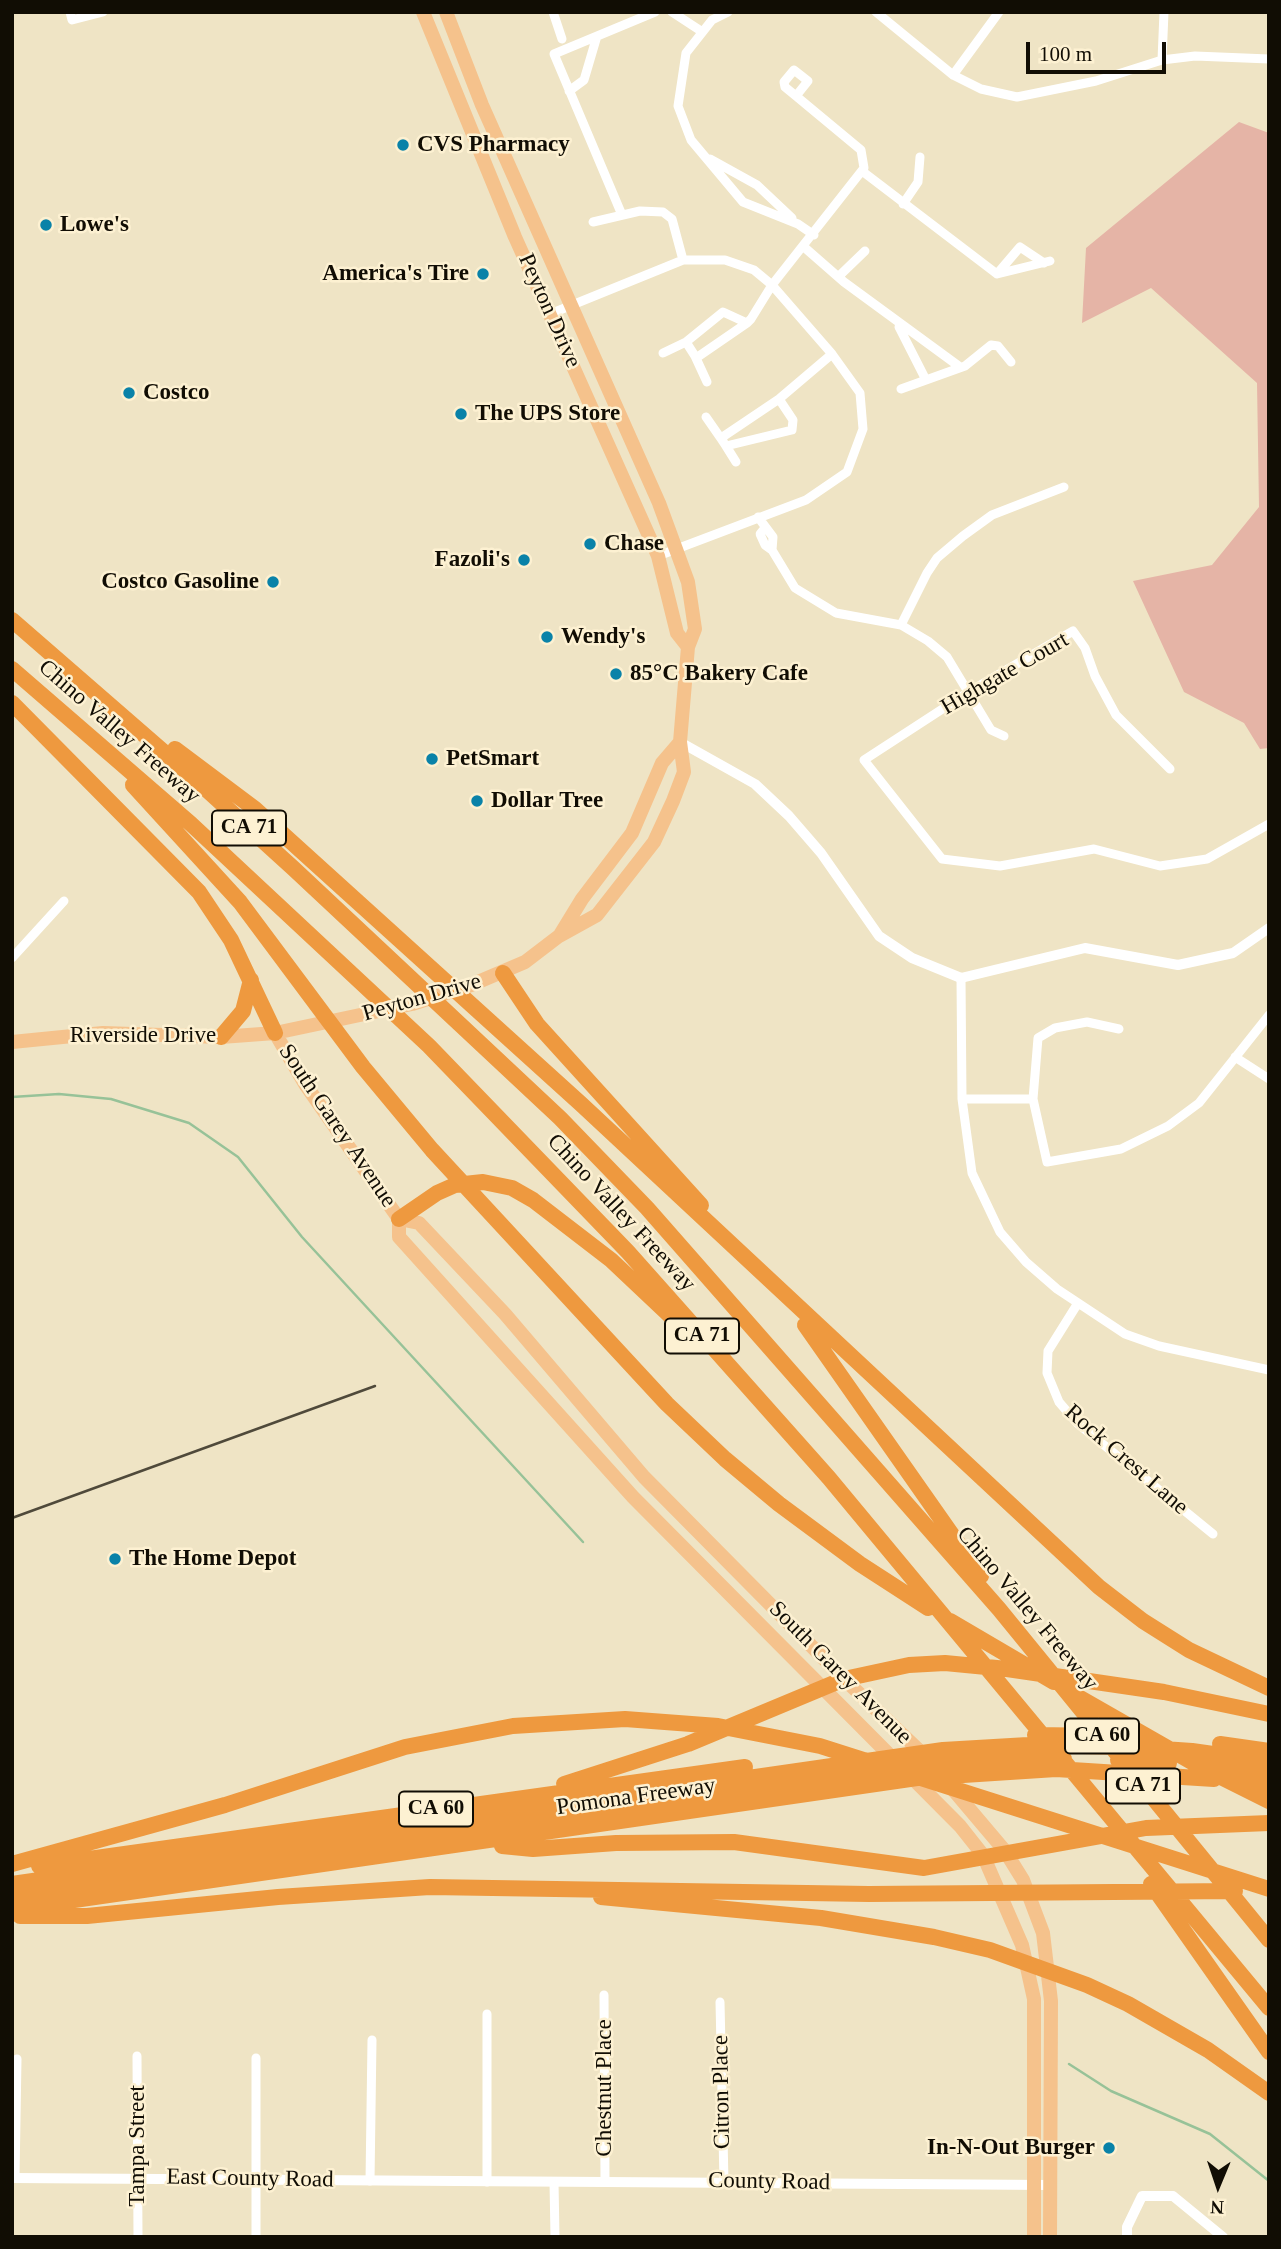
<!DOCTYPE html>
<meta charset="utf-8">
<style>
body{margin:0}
#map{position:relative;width:1281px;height:2249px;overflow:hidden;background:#efe4c5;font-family:"Times New Roman",serif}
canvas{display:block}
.frame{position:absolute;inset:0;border:14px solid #110d04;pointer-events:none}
.north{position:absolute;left:1183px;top:2151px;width:70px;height:70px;-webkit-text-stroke:5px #fdf1d2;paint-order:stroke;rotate:182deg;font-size:19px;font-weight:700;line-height:28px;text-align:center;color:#110d04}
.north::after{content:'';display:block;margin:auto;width:24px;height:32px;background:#110d04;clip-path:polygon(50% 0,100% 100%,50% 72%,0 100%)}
.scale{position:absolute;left:1026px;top:42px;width:140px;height:32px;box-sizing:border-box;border:4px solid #110d04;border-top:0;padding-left:9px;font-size:21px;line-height:24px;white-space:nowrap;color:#110d04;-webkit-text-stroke:5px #fdf1d2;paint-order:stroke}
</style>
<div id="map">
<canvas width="1281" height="2249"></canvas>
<div class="frame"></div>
<div class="north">N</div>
<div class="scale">100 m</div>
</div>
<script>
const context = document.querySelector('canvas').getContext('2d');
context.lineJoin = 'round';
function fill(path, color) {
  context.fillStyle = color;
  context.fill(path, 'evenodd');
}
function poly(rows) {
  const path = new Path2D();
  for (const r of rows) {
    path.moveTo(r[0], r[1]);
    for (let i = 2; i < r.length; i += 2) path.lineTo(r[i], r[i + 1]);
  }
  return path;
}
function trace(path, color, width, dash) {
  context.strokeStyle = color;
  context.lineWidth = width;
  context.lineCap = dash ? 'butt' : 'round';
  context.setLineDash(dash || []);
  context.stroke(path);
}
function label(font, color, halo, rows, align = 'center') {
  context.font = font + ' "Times New Roman",serif';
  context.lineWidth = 5;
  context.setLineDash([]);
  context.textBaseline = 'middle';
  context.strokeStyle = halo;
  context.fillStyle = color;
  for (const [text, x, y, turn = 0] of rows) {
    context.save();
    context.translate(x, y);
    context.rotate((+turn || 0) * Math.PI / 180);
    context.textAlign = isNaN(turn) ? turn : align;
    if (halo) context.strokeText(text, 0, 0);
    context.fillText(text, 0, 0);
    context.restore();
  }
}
fill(poly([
 [1239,122,1269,133,1269,748,1260,749,1244,723,1184,692,1133,581,1212,565,1259,507,1257,383,1151,288,1082,323,1086,248]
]), '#e5b4a6');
trace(poly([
 [12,1097,59,1094,111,1099,189,1123,238,1157,302,1237,583,1542],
 [1069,2064,1111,2091,1210,2134,1269,2181]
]), '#97c298', 2.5);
trace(poly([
 [70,12,72,20,103,12],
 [553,12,562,39],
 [672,12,701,31],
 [728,12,712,20,686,53,678,106,691,140,743,202,798,224,814,235],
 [876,12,953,75,981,89,1017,97,1096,81,1162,60,1195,56,1269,59],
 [1162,60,1164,12],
 [953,75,999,12],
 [569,91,584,80,597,36],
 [710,159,757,185,792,218],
 [862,171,997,274,1050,261],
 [903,204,918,182,920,157],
 [622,215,554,54,655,12],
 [593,222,640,211,663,212,672,219,683,260],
 [804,247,844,282,960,367],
 [997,274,1020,247,1044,263],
 [838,277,865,251],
 [550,314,683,260,725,260,754,270,772,285,832,354,860,393,863,429,847,472,806,500,658,556],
 [747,323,723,312,686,342,695,356,699,356,747,323,751,319,772,285,864,168,861,150,796,96,785,87,784,82,794,70,808,81,796,96],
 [899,327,926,380],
 [663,353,686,342],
 [695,356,707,382],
 [901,389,965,366,991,345,998,346,1011,362],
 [779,399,793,420,792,430,726,446,722,440,724,436,779,399,832,354],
 [706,417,722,440],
 [726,446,736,462],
 [758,517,773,537,772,550],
 [764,529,760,534,765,545,772,550,795,588,836,613,901,625,928,641,947,657,991,730,1004,736],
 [901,625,927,573,937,558,963,536,992,515,1064,487],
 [1170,769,1116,715,1095,676,1085,648,1073,631,967,693,864,760,942,859,1000,866,1094,849,1160,866,1207,859,1269,824],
 [12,958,64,901],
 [961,978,962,1099,972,1173,1000,1232,1026,1262,1057,1289,1125,1334,1159,1346,1269,1370],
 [1119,1029,1087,1022,1055,1028,1038,1038,1033,1099,1047,1162,1121,1149,1168,1126,1199,1103,1269,1015],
 [1235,1057,1269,1079],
 [962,1099,1033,1099],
 [1078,1303,1048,1351,1047,1373,1059,1402,1077,1423,1213,1534],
 [604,1995,605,2182],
 [720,2002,724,2182],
 [487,2014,487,2182],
 [137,2056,138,2237],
 [15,2178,17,2059],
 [370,2181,372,2040],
 [554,2182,555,2237],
 [256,2237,256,2058]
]), '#fff', 9);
trace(poly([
 [680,742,755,784,789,816,821,853,879,936,912,958,961,978,1085,948,1178,965,1233,953,1269,928],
 [12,2178,1050,2185],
 [1127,2237,1127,2227,1142,2196,1173,2196,1223,2237]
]), '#fff', 10);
trace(poly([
 [423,12,515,237,658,556,677,633,688,647],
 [560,935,582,899,632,833,662,763,680,742],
 [275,1033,305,1084,399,1219,399,1237,633,1497,960,1826,983,1855,1022,1945,1034,1999,1034,2237],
 [12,1042,103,1033,221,1037,275,1033,412,1004,471,985,525,962,559,936,597,915,654,842,673,801,684,772,680,742,688,647,695,629,688,582,659,503,482,105,446,12],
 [399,1219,419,1223,505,1314,644,1477,844,1679,926,1757],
 [950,1786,1005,1851,1023,1880,1043,1933,1051,2001,1050,2237]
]), '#f5c28c', 14);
trace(poly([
 [12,620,196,780,293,868,560,1118,647,1208,999,1609,1269,1940],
 [12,669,191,824,429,1046,628,1252,829,1478,1269,2008],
 [12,703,199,892,231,940,275,1033],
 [175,749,255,809,581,1104,1099,1587,1143,1621,1189,1650,1269,1688],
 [133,785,240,902,363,1067,432,1150,667,1404,725,1459,779,1504,860,1564,928,1608],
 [503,973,537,1024,701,1205],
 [221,1037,243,1011,251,980],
 [399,1219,437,1193,455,1185,483,1182,512,1188,533,1200,611,1260,682,1327],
 [805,1325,981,1576],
 [950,1621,1054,1682],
 [1073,1694,1199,1766,1269,1801],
 [1035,1735,1107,1736],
 [1220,1744,1269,1751],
 [1118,1760,1169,1763],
 [1209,1767,1269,1776],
 [1243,1783,1269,1787],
 [564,1784,688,1744,844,1679,909,1665,945,1663,1007,1669,1164,1692,1269,1714],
 [502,1846,533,1849,616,1843,734,1842,924,1868,1146,1828,1269,1823],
 [12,1864,225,1805,405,1747,513,1726,625,1719,718,1726,820,1746,1269,1889],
 [39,1866,745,1767],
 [12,1884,943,1750,1028,1745,1134,1747,1192,1751,1269,1762],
 [1151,1884,1269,2052],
 [12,1897,882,1770,956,1762,1064,1759],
 [601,1897,821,1918,934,1937,990,1950,1087,1985,1128,2004,1208,2050,1269,2093],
 [12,1909,917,1778,1056,1769,1214,1779],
 [20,1916,87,1916,278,1897,430,1887,869,1894,1235,1891]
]), '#ee993f', 16);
trace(poly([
 [12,1518,375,1386]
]), '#4f493a', 2.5);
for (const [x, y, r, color] of [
 [403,145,7,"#0a82a8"],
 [46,225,7,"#0a82a8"],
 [483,274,7,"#0a82a8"],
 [129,393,7,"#0a82a8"],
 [461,414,7,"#0a82a8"],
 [590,544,7,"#0a82a8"],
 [524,560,7,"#0a82a8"],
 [273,582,7,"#0a82a8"],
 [547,637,7,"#0a82a8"],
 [616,674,7,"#0a82a8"],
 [432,759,7,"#0a82a8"],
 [477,801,7,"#0a82a8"],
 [115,1559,7,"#0a82a8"],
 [1109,2148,7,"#0a82a8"]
]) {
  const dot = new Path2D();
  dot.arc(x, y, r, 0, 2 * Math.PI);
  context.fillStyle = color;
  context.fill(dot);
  trace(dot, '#fdf1d2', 2.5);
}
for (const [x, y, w] of [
 [249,828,74],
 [702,1336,74],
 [1102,1736,74],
 [1143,1786,74],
 [436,1809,74]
]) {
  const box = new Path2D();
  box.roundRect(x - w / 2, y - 17.5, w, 35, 5);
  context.fillStyle = '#fdf1d2';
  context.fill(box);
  trace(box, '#110d04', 2);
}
label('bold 21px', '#110d04', null, [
 ["CA 71",249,828],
 ["CA 71",702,1336],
 ["CA 60",1102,1736],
 ["CA 71",1143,1786],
 ["CA 60",436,1809]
]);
label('bold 23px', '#110d04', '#fdf1d2', [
 ["CVS Pharmacy",417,145],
 ["Lowe's",60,225],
 ["America's Tire",469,274,"right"],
 ["Costco",143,393],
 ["The UPS Store",475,414],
 ["Chase",604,544],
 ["Fazoli's",510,560,"right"],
 ["Costco Gasoline",259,582,"right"],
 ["Wendy's",561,637],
 ["85°C Bakery Cafe",630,674],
 ["PetSmart",446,759],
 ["Dollar Tree",491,801],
 ["The Home Depot",129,1559],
 ["In-N-Out Burger",1095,2148,"right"]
], 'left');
label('23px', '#110d04', '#fdf1d2', [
 ["Peyton Drive",549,311,66],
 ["Highgate Court",1005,674,-30],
 ["Chino Valley Freeway",119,732,41],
 ["Peyton Drive",422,998,-16],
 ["Riverside Drive",143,1036],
 ["South Garey Avenue",337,1126,56],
 ["Chino Valley Freeway",621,1213,47],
 ["Rock Crest Lane",1126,1460,41],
 ["Chino Valley Freeway",1027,1609,50],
 ["South Garey Avenue",840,1673,45],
 ["Pomona Freeway",636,1797,-8],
 ["Chestnut Place",605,2088,-90],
 ["Citron Place",722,2092,-91],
 ["Tampa Street",138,2146,-90],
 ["East County Road",250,2179,1],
 ["County Road",769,2182,1]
]);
</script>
